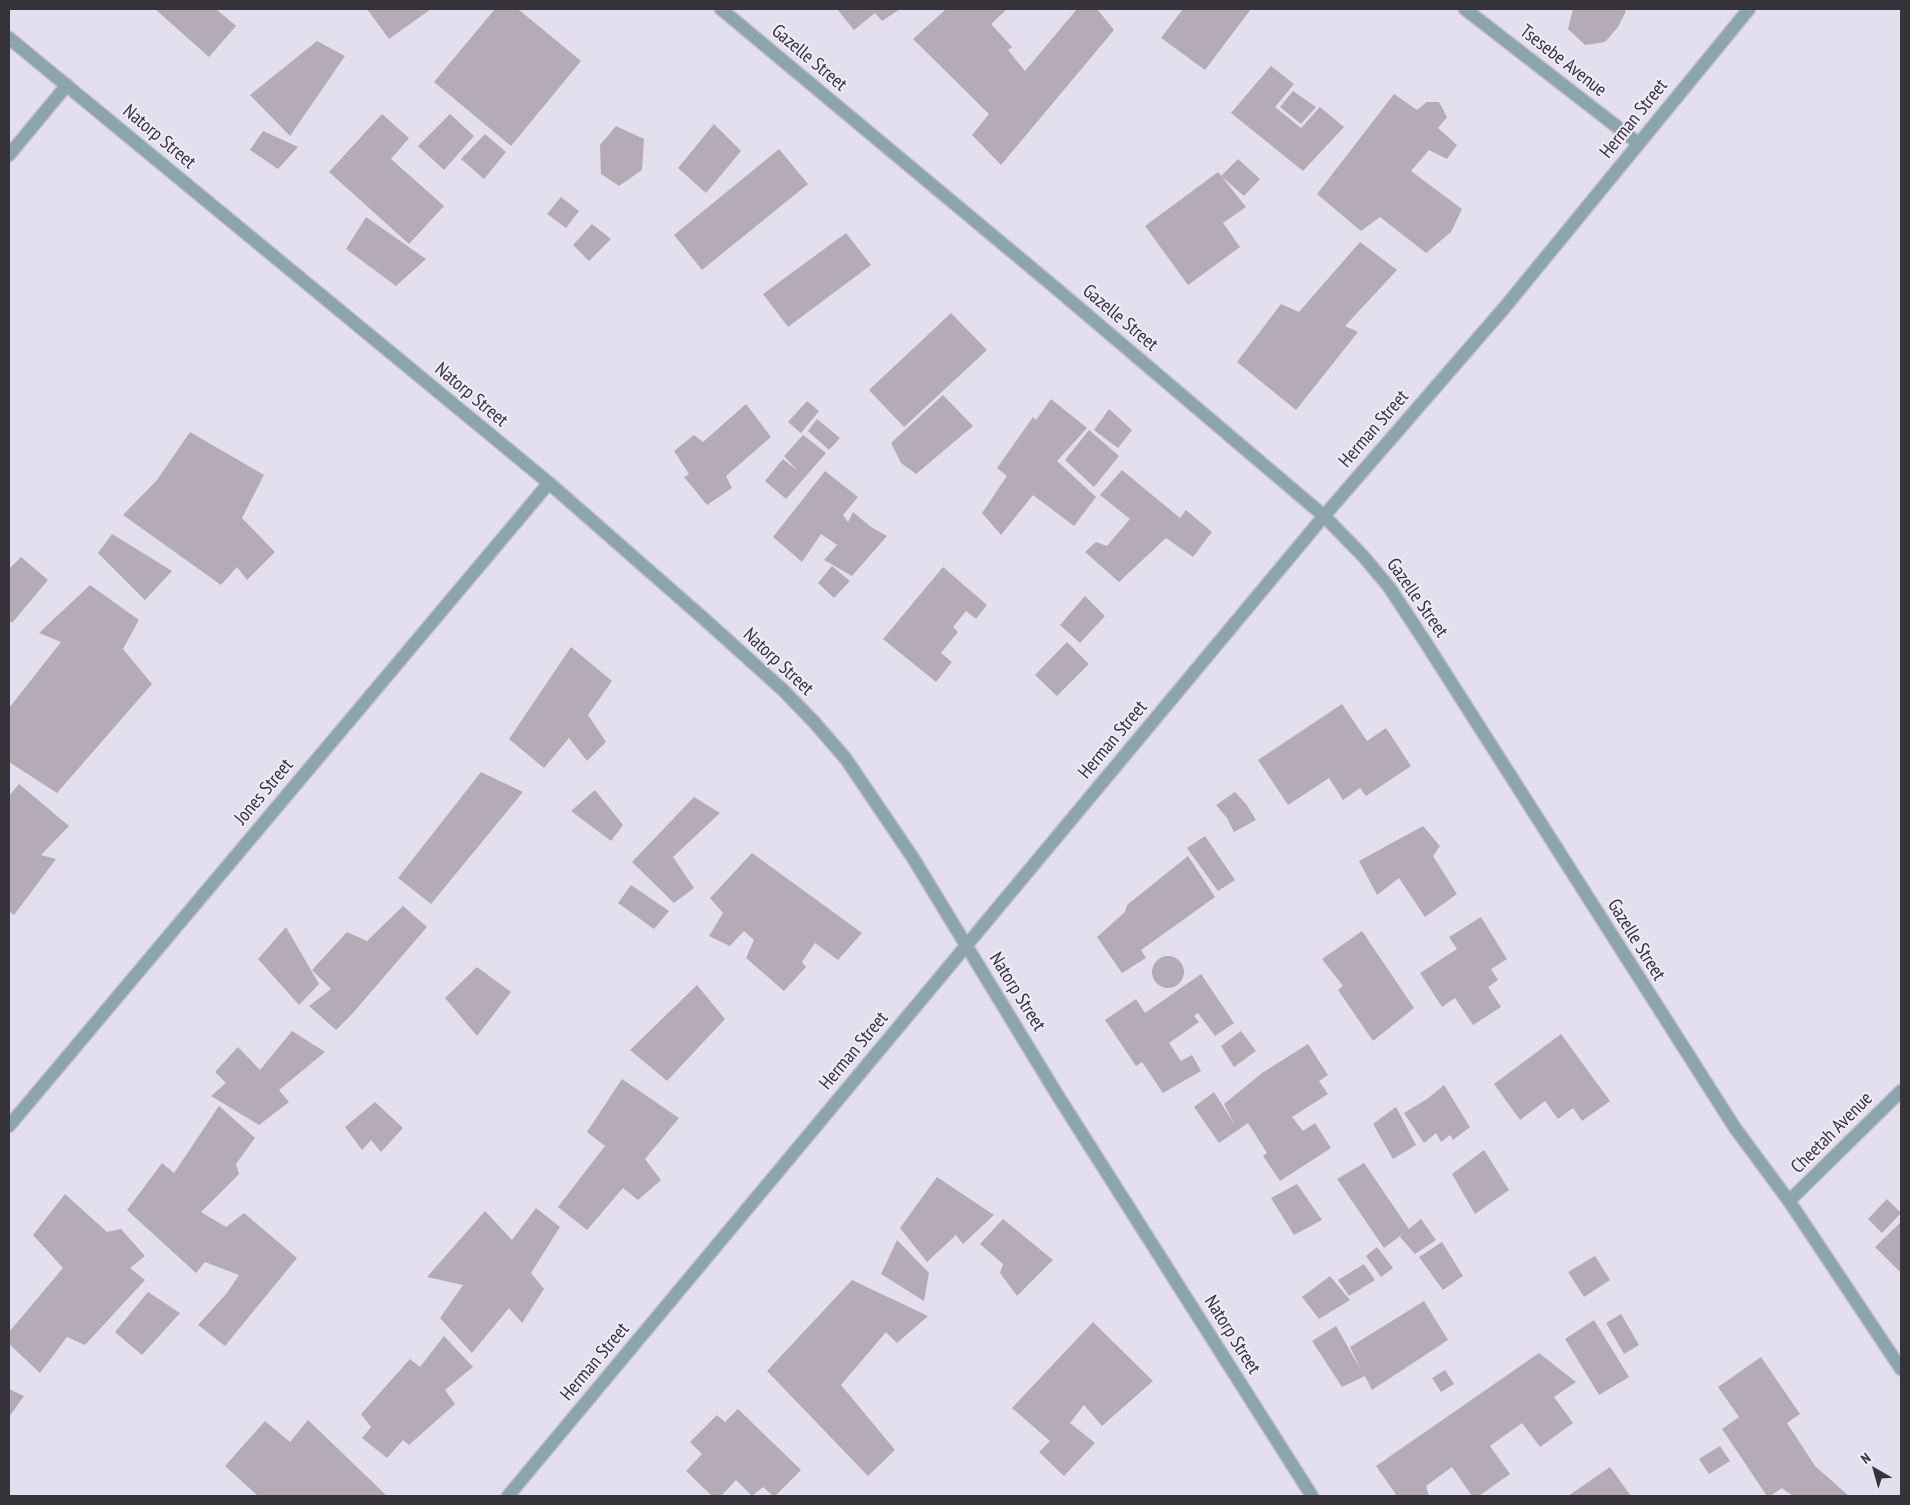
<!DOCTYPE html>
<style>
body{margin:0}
#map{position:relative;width:1910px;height:1505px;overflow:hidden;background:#e3dfee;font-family:"PT Sans Narrow",sans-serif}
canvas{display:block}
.frame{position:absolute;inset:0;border:10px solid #353339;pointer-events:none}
.north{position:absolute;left:1850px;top:1445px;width:50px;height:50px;-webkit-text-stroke:4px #f0ecfb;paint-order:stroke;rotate:322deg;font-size:14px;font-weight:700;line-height:20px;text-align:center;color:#353339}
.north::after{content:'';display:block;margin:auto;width:18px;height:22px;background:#353339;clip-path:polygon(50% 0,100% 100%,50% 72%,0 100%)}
</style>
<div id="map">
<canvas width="1910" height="1505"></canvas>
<div class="frame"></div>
<div class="north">N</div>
</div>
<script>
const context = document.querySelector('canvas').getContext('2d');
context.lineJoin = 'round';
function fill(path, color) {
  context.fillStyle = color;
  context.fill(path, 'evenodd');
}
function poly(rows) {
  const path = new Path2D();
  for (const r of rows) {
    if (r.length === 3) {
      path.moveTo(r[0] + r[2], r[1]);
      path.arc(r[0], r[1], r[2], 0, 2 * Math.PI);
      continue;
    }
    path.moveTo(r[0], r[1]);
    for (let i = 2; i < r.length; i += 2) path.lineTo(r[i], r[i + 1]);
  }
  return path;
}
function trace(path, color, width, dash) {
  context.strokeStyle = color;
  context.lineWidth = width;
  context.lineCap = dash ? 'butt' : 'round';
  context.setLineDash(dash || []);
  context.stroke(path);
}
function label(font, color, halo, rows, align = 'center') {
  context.font = font + ' "PT Sans Narrow",sans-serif';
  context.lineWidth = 4;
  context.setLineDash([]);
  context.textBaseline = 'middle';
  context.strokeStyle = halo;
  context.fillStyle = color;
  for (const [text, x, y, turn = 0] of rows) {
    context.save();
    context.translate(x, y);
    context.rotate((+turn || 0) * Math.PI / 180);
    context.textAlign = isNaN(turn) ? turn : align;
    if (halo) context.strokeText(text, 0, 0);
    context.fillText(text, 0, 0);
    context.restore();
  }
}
fill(poly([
 [155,9,216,9,236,26,209,57],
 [367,9,431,9,389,39],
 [495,9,518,9,581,61,511,146,434,82],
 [837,9,900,9,882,21,875,13,854,30],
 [946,9,1007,9,991,24,1012,47,1008,50,1025,71,1077,9,1097,9,1114,30,1001,165,972,135,989,114,913,39],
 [1183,9,1251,9,1205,70,1161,38],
 [1573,9,1624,9,1626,11,1618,27,1605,42,1585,45,1568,29],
 [317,41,345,56,290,136,250,95],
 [1271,66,1294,84,1275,107,1301,128,1320,107,1344,127,1303,171,1231,113],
 [1293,91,1316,107,1301,124,1280,107],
 [1394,94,1417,110,1427,102,1439,102,1447,117,1438,128,1457,145,1447,159,1429,150,1411,171,1462,209,1451,232,1426,253,1380,217,1361,231,1317,194],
 [382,114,409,138,391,159,444,206,409,244,329,172],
 [450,114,474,136,444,170,418,146],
 [714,124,741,151,706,193,678,168],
 [616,126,644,139,642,170,619,186,601,174,600,145],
 [263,131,298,147,278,169,250,150],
 [485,134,506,152,484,179,461,159],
 [779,149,808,184,702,270,674,235],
 [1238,159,1260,179,1244,196,1221,176],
 [1218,172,1246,207,1223,223,1240,247,1188,285,1145,226],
 [561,197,579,211,566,228,547,214],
 [366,217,426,259,396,286,346,249],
 [592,224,611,239,589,261,573,245],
 [846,233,871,265,788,327,763,294],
 [1360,242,1397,270,1345,326,1358,332,1296,410,1237,362,1281,304,1299,312],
 [951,313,987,350,904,427,869,390],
 [943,395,973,426,916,474,901,463,891,443],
 [1051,399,1087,428,1057,461,1096,497,1074,526,1033,495,1001,535,982,513,1007,476,997,468,1033,417,1036,420],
 [807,401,819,411,801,433,788,422],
 [746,404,771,437,726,476,732,488,707,505,684,477,689,474,674,451,694,435,703,442],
 [1109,409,1132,430,1118,448,1094,430],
 [817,419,840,438,829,450,808,431],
 [1089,430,1119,456,1094,487,1065,460],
 [190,432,264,475,242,518,275,552,247,580,237,567,221,585,123,515,157,480],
 [803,435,826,453,786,499,765,481,783,459,798,471,784,456],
 [1122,470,1180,518,1186,510,1212,532,1193,557,1166,538,1119,582,1085,552,1096,542,1107,546,1130,519,1100,495],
 [825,471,858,497,843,515,848,522,853,512,871,527,887,536,852,576,824,560,837,545,821,534,802,562,773,537],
 [112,534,172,571,145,600,98,553],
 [21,557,48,580,12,623,9,620,9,569],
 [832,566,850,581,834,598,818,583],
 [943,567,987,605,976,619,966,611,953,627,958,632,941,653,952,662,936,682,883,639],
 [90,585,139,620,123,649,152,684,57,793,9,762,9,708,61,642,39,633],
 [1085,596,1105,616,1080,643,1060,625],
 [1067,642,1089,664,1057,696,1035,675],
 [571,647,612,681,588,715,606,742,587,761,569,738,544,768,509,739],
 [1342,704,1367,741,1386,728,1411,766,1366,796,1360,788,1343,800,1329,778,1288,805,1258,760],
 [481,772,523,792,431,904,398,878],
 [19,784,69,826,41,855,56,859,14,915,9,911,9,796],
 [595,790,623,825,611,841,571,811],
 [1235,792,1246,804,1256,820,1234,832,1227,818,1216,805],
 [694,797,720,813,673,857,694,888,674,903,632,862],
 [1423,826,1440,846,1433,856,1457,894,1425,917,1399,878,1377,895,1359,861],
 [1205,836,1235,880,1218,891,1187,848],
 [752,853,862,933,838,960,815,943,802,962,806,967,784,991,746,958,754,940,744,931,730,946,709,936,723,913,710,898],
 [1188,856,1215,897,1141,950,1146,958,1122,973,1097,937,1125,912,1127,905],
 [631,885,669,911,654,929,618,903],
 [403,906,427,927,352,1014,336,1030,309,1006,331,989,312,970,347,932,367,941],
 [1481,917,1507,959,1491,969,1498,980,1488,987,1501,1007,1473,1025,1455,998,1442,1007,1420,973,1457,949,1449,937],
 [286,927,319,984,299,1005,258,959],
 [1362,931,1414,1008,1373,1041,1338,990,1343,986,1322,959],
 [1168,972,16],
 [477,967,511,992,477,1036,445,998],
 [1201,974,1234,1023,1215,1036,1198,1013,1194,1016,1199,1022,1169,1043,1181,1061,1192,1055,1201,1071,1163,1093,1142,1062,1136,1066,1105,1020,1136,999,1145,1013],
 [697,985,725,1019,667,1081,630,1050],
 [292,1031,325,1052,279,1090,289,1102,259,1125,211,1096,226,1083,215,1072,238,1047,260,1070],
 [1241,1031,1256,1051,1234,1067,1221,1046],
 [1561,1034,1610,1101,1582,1121,1573,1108,1558,1119,1545,1101,1520,1120,1494,1084],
 [1308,1044,1328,1075,1319,1081,1328,1094,1292,1117,1303,1131,1315,1123,1331,1148,1280,1181,1263,1156,1267,1153,1248,1123,1219,1143,1194,1107,1214,1092,1235,1125,1224,1104,1262,1073],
 [622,1079,679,1118,645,1159,661,1180,638,1200,623,1188,587,1230,558,1207,605,1146,587,1132],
 [1444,1085,1470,1127,1453,1140,1450,1135,1441,1142,1436,1133,1424,1143,1404,1113,1427,1099],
 [375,1102,403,1128,381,1152,371,1140,362,1150,345,1127],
 [219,1106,255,1138,236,1164,239,1174,201,1212,226,1227,244,1213,297,1258,225,1346,198,1325,227,1293,239,1275,205,1262,196,1273,127,1210,162,1163,174,1173],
 [1396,1107,1416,1145,1393,1159,1373,1124],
 [1484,1150,1509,1190,1475,1214,1452,1174],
 [1364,1163,1409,1229,1421,1219,1436,1240,1415,1254,1400,1237,1404,1233,1384,1248,1337,1179],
 [937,1177,994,1215,963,1244,956,1235,927,1262,900,1228],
 [1297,1184,1322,1220,1294,1235,1271,1198],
 [65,1194,107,1232,121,1229,145,1256,130,1268,145,1280,85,1345,67,1337,40,1373,9,1344,9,1332,63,1268,33,1235],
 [1887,1199,1901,1213,1882,1233,1868,1219],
 [536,1208,560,1227,531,1273,544,1289,522,1323,509,1308,472,1353,440,1318,463,1285,427,1277,485,1211,512,1240],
 [1003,1219,1053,1260,1017,1296,1000,1273,1003,1264,980,1244],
 [1901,1222,1901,1273,1875,1247],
 [897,1240,929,1273,924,1301,881,1274],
 [1442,1242,1463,1276,1443,1290,1419,1257],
 [1377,1247,1393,1268,1381,1277,1366,1256],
 [1595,1256,1610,1280,1584,1297,1568,1272],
 [1364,1264,1375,1280,1349,1296,1338,1280],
 [1330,1276,1350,1300,1319,1319,1302,1297],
 [852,1280,928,1316,897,1343,886,1332,841,1385,895,1450,868,1476,767,1371],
 [148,1292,180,1313,142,1355,115,1332],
 [1424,1301,1448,1340,1372,1390,1365,1376,1342,1387,1312,1341,1336,1326,1361,1370,1350,1347],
 [1621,1314,1639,1345,1624,1354,1606,1323],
 [1594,1320,1629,1377,1599,1395,1565,1339],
 [1093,1322,1153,1381,1102,1426,1084,1405,1070,1423,1095,1443,1064,1476,1039,1452,1050,1441,1012,1408],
 [444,1336,473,1367,445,1390,455,1404,409,1445,403,1440,387,1458,362,1438,371,1427,361,1414,410,1359,420,1367],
 [1539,1353,1576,1382,1554,1397,1573,1423,1540,1447,1522,1423,1490,1446,1510,1474,1479,1496,1472,1496,1452,1467,1426,1486,1429,1496,1397,1496,1376,1466],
 [1761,1357,1800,1414,1787,1423,1815,1466,1849,1496,1793,1496,1782,1488,1770,1496,1767,1496,1722,1429,1739,1417,1718,1387],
 [1445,1370,1454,1384,1441,1392,1432,1378],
 [9,1389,24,1396,9,1417],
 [738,1409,801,1470,775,1496,773,1496,763,1487,752,1496,736,1480,721,1496,712,1496,686,1471,702,1454,690,1442,717,1415,725,1422],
 [308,1420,387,1496,258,1496,225,1466,265,1421,290,1442],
 [1720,1446,1730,1461,1709,1474,1699,1459],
 [1610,1467,1631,1496,1568,1496]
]), '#b5abb7');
const minor = poly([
 [721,9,1058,290,1324,516,1363,556,1389,587,1424,640,1735,1128,1789,1201,1901,1369],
 [1465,9,1638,143],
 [9,38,549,483,703,618,783,690,814,722,846,759,913,858,1058,1096,1312,1496],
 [9,155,67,85],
 [9,1126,549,483],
 [1789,1201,1901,1091],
 [508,1496,1324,516,1505,307,1749,9]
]);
trace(minor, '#c0bdca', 15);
trace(minor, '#8ba4ad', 12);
label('19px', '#353339', '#f0ecfb', [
 ["Gazelle Street",809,58,40],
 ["Tsesebe Avenue",1563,61,38],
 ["Herman Street",1634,119,-51],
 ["Natorp Street",159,137,40],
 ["Gazelle Street",1120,318,40],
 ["Natorp Street",471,395,40],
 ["Herman Street",1374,429,-49],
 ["Gazelle Street",1417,598,55],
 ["Natorp Street",778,662,43],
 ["Herman Street",1113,740,-50],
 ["Jones Street",264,792,-50],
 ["Gazelle Street",1636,940,58],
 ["Natorp Street",1017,992,58],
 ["Herman Street",854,1051,-50],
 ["Cheetah Avenue",1832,1133,-45],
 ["Natorp Street",1232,1335,58],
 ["Herman Street",595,1362,-50]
]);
</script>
